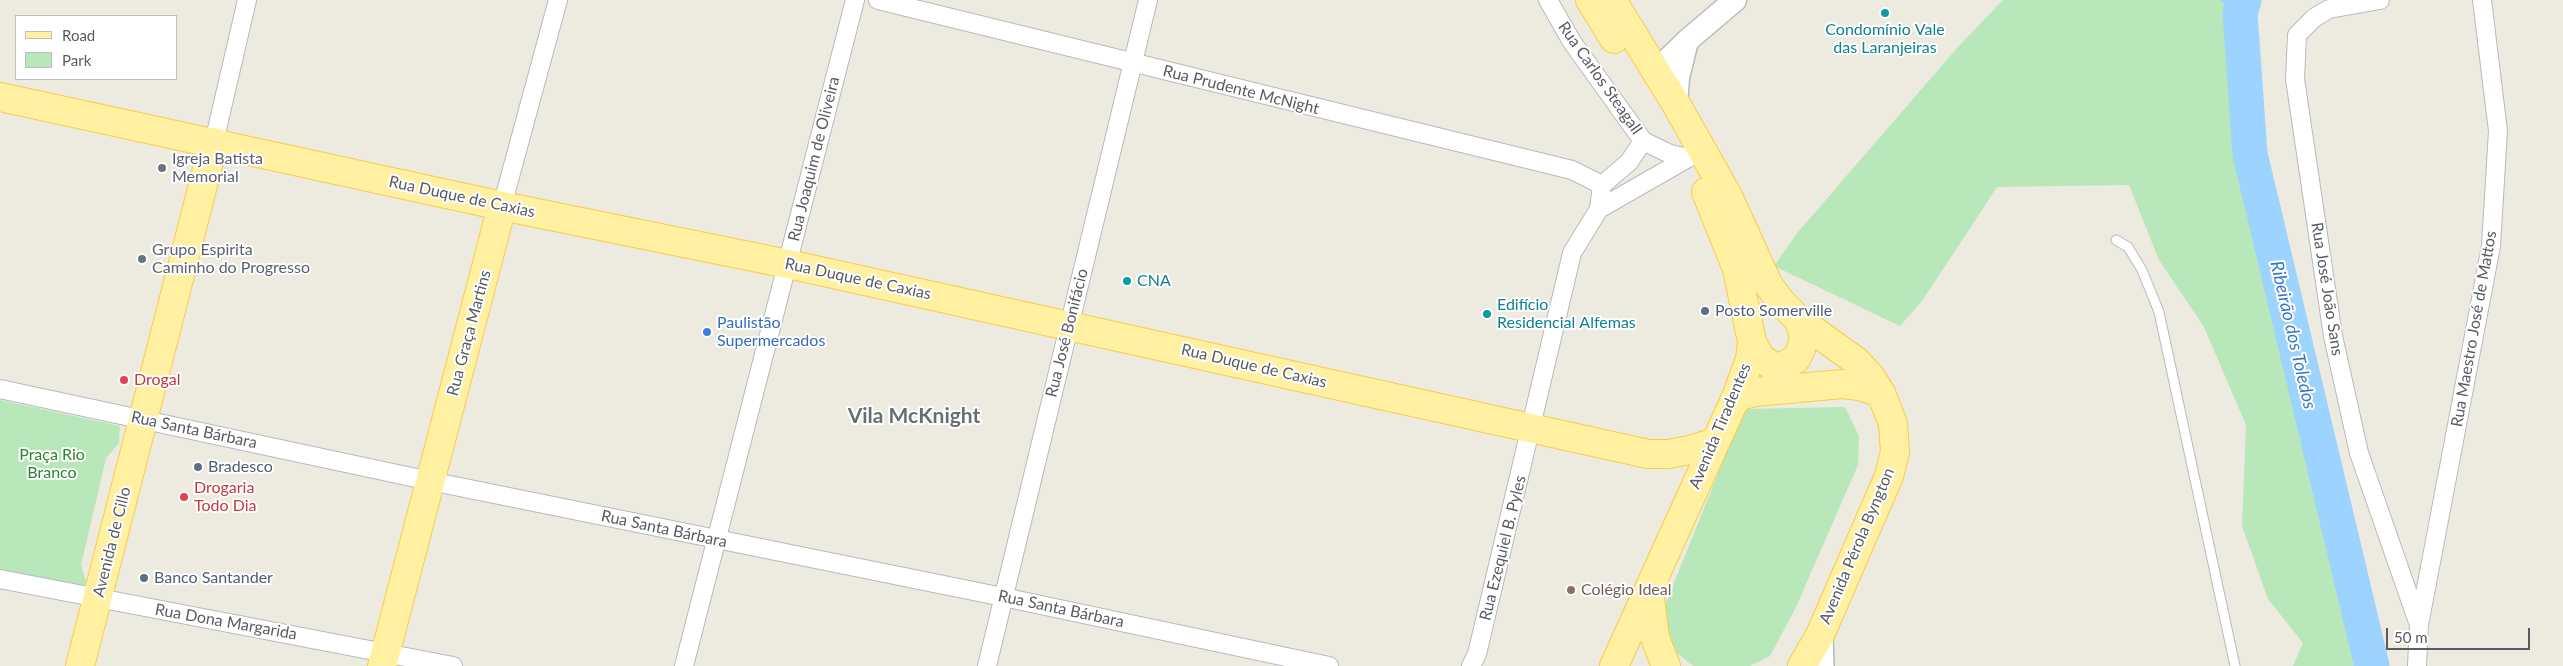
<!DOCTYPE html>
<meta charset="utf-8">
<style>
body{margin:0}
#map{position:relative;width:2563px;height:666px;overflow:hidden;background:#edeadf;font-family:Lato,sans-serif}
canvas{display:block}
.legend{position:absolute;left:15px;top:15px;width:162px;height:65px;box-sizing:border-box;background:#fff;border:1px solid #bcbec0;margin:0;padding:6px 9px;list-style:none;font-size:15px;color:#585c61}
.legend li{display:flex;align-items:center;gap:10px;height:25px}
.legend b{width:25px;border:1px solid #bcbec0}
.scale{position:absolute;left:2386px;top:628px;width:144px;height:22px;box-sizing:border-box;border:2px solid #585c61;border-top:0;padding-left:6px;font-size:15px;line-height:18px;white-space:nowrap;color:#585c61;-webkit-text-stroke:4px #fff;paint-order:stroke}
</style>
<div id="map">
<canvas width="2563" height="666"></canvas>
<ul class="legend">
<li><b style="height:6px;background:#fff1a1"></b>Road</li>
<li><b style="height:14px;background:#b8e7b9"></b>Park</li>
</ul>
<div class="scale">50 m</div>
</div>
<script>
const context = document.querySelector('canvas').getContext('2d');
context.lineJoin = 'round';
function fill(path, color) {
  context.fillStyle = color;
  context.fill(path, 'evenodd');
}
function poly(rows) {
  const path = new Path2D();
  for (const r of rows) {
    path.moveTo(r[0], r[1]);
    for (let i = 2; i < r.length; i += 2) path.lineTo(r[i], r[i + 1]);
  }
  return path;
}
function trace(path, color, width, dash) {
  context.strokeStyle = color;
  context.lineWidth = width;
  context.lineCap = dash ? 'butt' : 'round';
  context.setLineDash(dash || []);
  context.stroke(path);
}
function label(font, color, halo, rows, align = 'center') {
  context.font = font + ' Lato,sans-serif';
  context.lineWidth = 4;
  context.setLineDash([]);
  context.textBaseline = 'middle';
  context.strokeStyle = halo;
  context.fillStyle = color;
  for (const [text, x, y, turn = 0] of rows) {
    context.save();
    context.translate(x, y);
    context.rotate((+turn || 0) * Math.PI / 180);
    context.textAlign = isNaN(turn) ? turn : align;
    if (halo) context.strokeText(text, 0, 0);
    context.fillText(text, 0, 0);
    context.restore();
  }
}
fill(poly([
 [2003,0,2244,0,2240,13,2250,154,2372,666,2293,666,2303,643,2268,599,2242,526,2246,425,2204,327,2159,260,2129,185,1997,187,1922,301,1900,326,1774,266,1798,232,1958,47],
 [0,400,120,426,119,443,106,458,81,565,86,582,82,589,0,571],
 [1845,407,1859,436,1858,465,1796,607,1770,656,1750,666,1693,666,1672,649,1657,625,1744,409]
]), '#b8e7b9');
trace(poly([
 [2223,0,2231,3,2242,0]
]), '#9cd3ff', 5.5);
trace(poly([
 [2244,0,2240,13,2250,154,2372,666]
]), '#9cd3ff', 35);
const service = poly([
 [2116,240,2128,247,2142,270,2159,312,2235,666]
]);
const minor = poly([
 [878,0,1572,170,1602,185],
 [1548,0,1572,42,1643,141,1670,154,1688,158],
 [2380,0,2329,9,2314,18,2297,35,2295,79,2333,336,2359,453,2419,625],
 [214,142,247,0],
 [1602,185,1629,162,1643,141],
 [502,206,558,0],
 [1599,209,1688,158],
 [0,389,430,481,1003,597,1329,666],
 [0,579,453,666],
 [684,666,855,0],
 [987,666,1148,0],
 [1471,666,1477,654,1572,253,1599,209,1602,185],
 [2417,666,2419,625,2491,246,2498,131,2482,0]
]);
const tertiary = poly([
 [1656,71,1688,40,1735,0],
 [1676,104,1678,78,1687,41]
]);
const secondary = poly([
 [1820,635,1821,666]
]);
const primary = poly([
 [1590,0,1614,39],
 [1612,0,1676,104,1728,196,1768,284,1781,302,1799,320,1856,361,1870,376,1881,393,1893,424,1895,452,1889,476,1820,635,1802,666],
 [0,97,502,206,788,264,1648,454,1668,454,1690,450,1715,442],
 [1752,342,1761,358,1772,366,1782,367,1796,359,1801,349,1804,337,1799,320],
 [1736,397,1755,392,1842,384,1860,386,1881,393],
 [1649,590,1655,638,1666,666],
 [80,666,214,142],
 [382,666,502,206],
 [1614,666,1736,397,1750,359,1752,342,1737,269,1706,192]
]);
trace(service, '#b7babf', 11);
trace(minor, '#b7babf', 20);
trace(tertiary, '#b7babf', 25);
trace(secondary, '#b5b9bf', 28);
trace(primary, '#fbcb49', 30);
trace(service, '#fff', 9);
trace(minor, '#fff', 18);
trace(tertiary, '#fff', 22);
trace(secondary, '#fff', 25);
trace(primary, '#fff1a1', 28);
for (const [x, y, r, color] of [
 [1885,13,5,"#0f9aa8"],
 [162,168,5,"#6b7280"],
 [142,259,5,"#6b7280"],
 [1127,281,5,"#0f9aa8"],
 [1705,311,5,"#5c6f8a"],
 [1487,314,5,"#0f9aa8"],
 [707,332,5,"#3f7fe0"],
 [124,380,5,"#e0444e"],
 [198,467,5,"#5c6f8a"],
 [184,497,5,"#e0444e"],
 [144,578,5,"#5c6f8a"],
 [1571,590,5,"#8d6e63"]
]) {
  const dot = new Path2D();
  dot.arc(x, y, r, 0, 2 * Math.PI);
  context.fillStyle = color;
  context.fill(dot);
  trace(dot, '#fff', 2);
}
label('16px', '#0d838f', '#fff', [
 ["Condomínio Vale",1885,30,"center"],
 ["das Laranjeiras",1885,48,"center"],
 ["CNA",1137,281],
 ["Edifício",1497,305],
 ["Residencial Alfemas",1497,323]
], 'left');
label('16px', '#585c61', '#fff', [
 ["Rua Carlos Steagall",1600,78,55],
 ["Rua Prudente McNight",1241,90,14],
 ["Rua Joaquim de Oliveira",814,159,-76],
 ["Rua Duque de Caxias",462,197,12],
 ["Rua Duque de Caxias",858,279,12],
 ["Rua José João Sans",2327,289,81],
 ["Rua Maestro José de Mattos",2474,329,-80],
 ["Rua Graça Martins",469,333,-75],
 ["Rua José Bonifácio",1067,333,-76],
 ["Rua Duque de Caxias",1254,366,13],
 ["Avenida Tiradentes",1720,426,-67],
 ["Rua Santa Bárbara",194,430,12],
 ["Rua Santa Bárbara",664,529,12],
 ["Avenida de Cillo",112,542,-76],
 ["Avenida Pérola Byngton",1857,546,-67],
 ["Rua Ezequiel B. Pyles",1503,548,-76],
 ["Rua Santa Bárbara",1061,609,12],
 ["Rua Dona Margarida",226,622,10]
]);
label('16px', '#5b616d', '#fff', [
 ["Igreja Batista",172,159],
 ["Memorial",172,177],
 ["Grupo Espirita",152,250],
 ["Caminho do Progresso",152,268]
], 'left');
label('16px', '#4e5e75', '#fff', [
 ["Posto Somerville",1715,311],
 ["Bradesco",208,467],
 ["Banco Santander",154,578]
], 'left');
label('16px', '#366cbe', '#fff', [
 ["Paulistão",717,323],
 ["Supermercados",717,341]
], 'left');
label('16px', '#be3a42', '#fff', [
 ["Drogal",134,380],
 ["Drogaria",194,488],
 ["Todo Dia",194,506]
], 'left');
label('16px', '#2e8332', '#fff', [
 ["Praça Rio",52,455],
 ["Branco",52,473]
]);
label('16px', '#785e54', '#fff', [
 ["Colégio Ideal",1581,590]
], 'left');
label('italic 18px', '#3578c1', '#fff', [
 ["Ribeirão dos Toledos",2293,335,77]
]);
label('bold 21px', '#696e73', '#fff', [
 ["Vila McKnight",914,416]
]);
</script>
